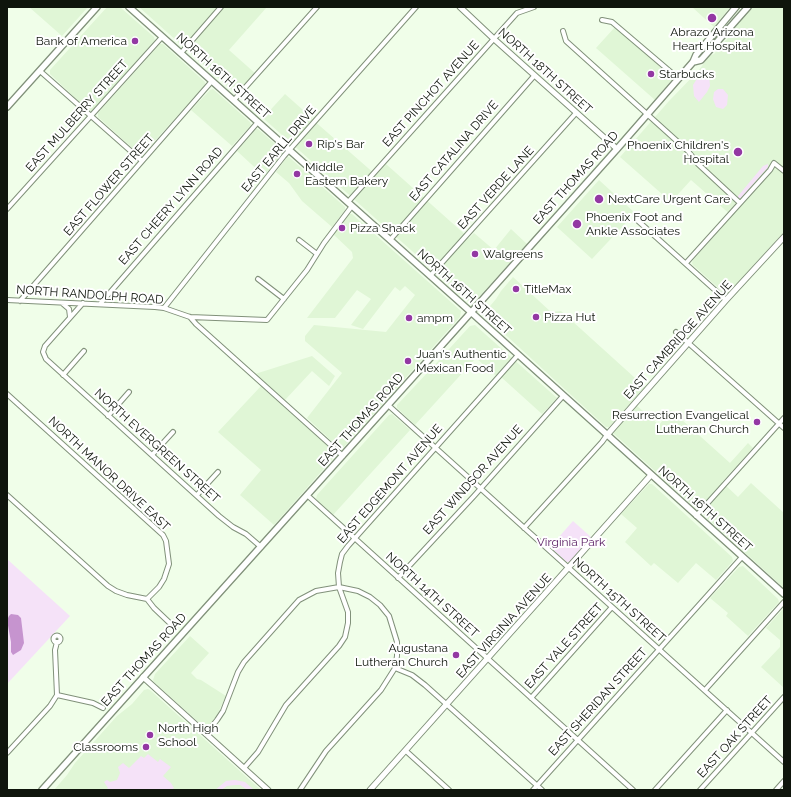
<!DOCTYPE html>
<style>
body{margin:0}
#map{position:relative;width:791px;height:797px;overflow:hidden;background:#f0fee9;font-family:Raleway,sans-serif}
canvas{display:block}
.frame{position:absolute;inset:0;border:8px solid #0f150c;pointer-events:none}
</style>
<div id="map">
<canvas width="791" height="797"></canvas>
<div class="frame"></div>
</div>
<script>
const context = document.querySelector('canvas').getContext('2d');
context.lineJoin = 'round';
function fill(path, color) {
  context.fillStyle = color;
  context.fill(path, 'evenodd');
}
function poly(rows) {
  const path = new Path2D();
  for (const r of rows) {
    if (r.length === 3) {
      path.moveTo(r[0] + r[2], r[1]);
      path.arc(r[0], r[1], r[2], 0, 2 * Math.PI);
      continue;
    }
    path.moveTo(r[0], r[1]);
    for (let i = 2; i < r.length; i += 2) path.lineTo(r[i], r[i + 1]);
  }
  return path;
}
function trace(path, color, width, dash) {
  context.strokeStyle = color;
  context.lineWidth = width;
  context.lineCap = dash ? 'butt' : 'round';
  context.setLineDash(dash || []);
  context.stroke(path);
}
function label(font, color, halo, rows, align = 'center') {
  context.font = font + ' Raleway,sans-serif';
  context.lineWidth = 4;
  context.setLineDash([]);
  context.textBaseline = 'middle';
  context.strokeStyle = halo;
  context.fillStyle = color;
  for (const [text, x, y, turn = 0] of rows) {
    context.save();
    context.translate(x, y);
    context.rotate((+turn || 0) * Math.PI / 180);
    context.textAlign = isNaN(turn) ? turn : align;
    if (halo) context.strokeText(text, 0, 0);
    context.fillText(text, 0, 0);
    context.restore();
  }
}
fill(poly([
 [29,7,88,7,62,36],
 [107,7,120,7,154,37,155,41,92,111,89,111,50,74,50,70],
 [139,7,267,7,229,50,256,74,237,95],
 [692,7,730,7,714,27],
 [753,7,784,7,784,232,728,293,725,294,693,265,692,263,693,260,732,216,691,180,671,202,620,157,669,101,699,70,709,56,714,54,733,32,734,28],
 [615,27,672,77,672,79,655,100,596,48],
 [160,44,163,44,205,82,205,85,142,155,140,155,98,117,98,113],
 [213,89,250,122,251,125,232,146,191,110,210,90],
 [285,94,312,118,312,119,376,175,386,164,469,238,474,233,494,250,511,229,527,244,476,300,471,302,468,301,263,118],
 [256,129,258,129,282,150,282,153,264,176,237,151],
 [287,157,289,157,345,207,345,210,332,227,302,201,289,183,276,172],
 [599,180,635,213,592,259,557,227],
 [349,214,352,214,461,311,460,317,343,448,339,448,307,418,342,373,305,341,305,336,314,325,386,332,415,295,405,286,400,291,395,287,363,329,351,325,371,299,357,290,335,318,307,318,353,258,352,252,333,234],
 [513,277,551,312,561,311,645,387,609,427,606,427,485,316,485,312,496,299,501,291],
 [475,325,557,398,542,414,501,377,495,375,476,358,415,425,397,408,397,405,429,371,470,326],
 [312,356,335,376,329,386,312,371,285,400,255,374],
 [261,386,334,452,336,455,274,525,240,495,261,470,218,432],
 [636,405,659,425,671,410,730,463,748,443,753,448,722,482,738,497,751,483,784,513,784,588,613,433,613,432],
 [392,414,410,430,333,515,316,499,317,495,389,415],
 [649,484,652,484,732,557,733,561,716,580,696,563,678,583,654,563,651,566,625,542,637,528,621,514],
 [743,566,778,599,779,602,748,636,726,616,728,613,710,598,739,567],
 [784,608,784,688,761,667,780,647,780,640,766,628],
 [190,636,209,653,191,673,197,679,201,680,226,696,218,713,208,728,204,727,154,682,153,680,155,674],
 [148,689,150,690,261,790,54,790,67,775,75,763,117,716,132,704,144,690]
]), '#e0f6d6');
fill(poly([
 [706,70,709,73,710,86,707,92,699,102,694,96,693,85,698,77],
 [718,89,723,89,728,95,727,105,723,109,716,107,713,99,714,92],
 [768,164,768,167,741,198,738,198,738,196,763,166],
 [573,521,591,537,570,562,567,562,550,547],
 [7,559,70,616,7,684],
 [148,754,158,762,160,759,171,767,163,776,171,783,174,788,171,790,106,790,108,788,104,782,107,780,110,782,117,780,120,773,118,767,123,763,129,768,141,756,144,758],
 [235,780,245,782,254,790,248,790,240,785,235,785,227,786,221,790,215,790,226,781]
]), '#f5e2f8');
fill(poly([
 [11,614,18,615,21,618,24,643,21,650,13,655,11,652,11,642,7,620,9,616]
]), '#c694cf');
const minor = poly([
 [602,20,612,22,679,79],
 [563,31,566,41,688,151,698,164,740,203],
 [181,53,221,7],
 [40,71,142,161],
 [234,100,317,7],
 [348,202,517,13,534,7],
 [7,209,162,37],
 [637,220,726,300],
 [299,240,317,254],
 [390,240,534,76],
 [686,263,770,170,774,163,784,171],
 [430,276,576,113],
 [258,279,284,299],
 [7,300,155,307,164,308,190,317,267,320,307,270,324,243,352,206],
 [20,301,212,81],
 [62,303,69,309,70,317],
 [83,303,45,346,43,352,46,359,219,516,233,527,246,534,261,547],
 [100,304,258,122],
 [164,308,284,156,416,7],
 [190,317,196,324,343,456],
 [676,332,784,428],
 [63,375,84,351],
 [7,394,163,535,166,541,169,564,164,579,159,587,147,599],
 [388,405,784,762],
 [108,416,129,392],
 [152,455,173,432],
 [7,495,108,586,116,591,127,595,147,599],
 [197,495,218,472],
 [307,495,633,790],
 [696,516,784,418],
 [524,528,602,442,607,435],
 [398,578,474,496,563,396],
 [339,587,358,591,370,597,380,605,389,616,397,642,397,656,395,668,412,675,425,685,542,790],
 [147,599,154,608,174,627],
 [57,639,3.5],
 [705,690,784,602],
 [57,695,93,703,103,708],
 [531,698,612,607],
 [206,734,217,720,223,711,238,672,244,662,299,600,316,591,339,587,338,573,340,562,342,554,348,546,518,355],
 [406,751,449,790],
 [7,753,50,706,57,695,55,650,57,642],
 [244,768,258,752,286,705,339,646,345,637,348,623,348,612,339,587],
 [300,790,326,751,381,690,395,668],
 [533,790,742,557],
 [655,790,727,710],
 [700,790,784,697],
 [776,790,784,781]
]);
const tertiary = poly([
 [460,7,494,39,617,149],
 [607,435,726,300,784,237],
 [143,677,268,790],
 [370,790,651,475]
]);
const secondary = poly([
 [129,7,472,313,784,594],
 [693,62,701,60,748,7],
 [7,107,97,7],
 [42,790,432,356,617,149,693,62,696,55,736,7]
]);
trace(minor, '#81917a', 6);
trace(tertiary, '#81917a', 7);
trace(secondary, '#81917a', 8);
trace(minor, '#fff', 4);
trace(tertiary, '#fff', 5);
trace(secondary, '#fff', 5.5);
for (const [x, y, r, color] of [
 [712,18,5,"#9338a3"],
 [135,41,4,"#9338a3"],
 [651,74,4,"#9338a3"],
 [309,144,4,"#9338a3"],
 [738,152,5,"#9338a3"],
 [297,174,4,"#9338a3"],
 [599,199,5,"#9338a3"],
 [577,224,5,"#9338a3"],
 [342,228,4,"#9338a3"],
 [475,254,4,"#9338a3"],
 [516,289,4,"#9338a3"],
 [536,317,4,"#9338a3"],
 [409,318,4,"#9338a3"],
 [408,361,4,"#9338a3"],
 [757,422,4,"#9338a3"],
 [456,655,4,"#9338a3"],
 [150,735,4,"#9338a3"],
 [146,747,4,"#9338a3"]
]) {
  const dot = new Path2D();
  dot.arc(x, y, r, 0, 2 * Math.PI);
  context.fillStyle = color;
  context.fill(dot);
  trace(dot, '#fff', 1.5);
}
label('12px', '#0f150c', '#fff', [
 ["Abrazo Arizona",712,32,"center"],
 ["Heart Hospital",712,46,"center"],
 ["Bank of America",127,41,"right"],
 ["Starbucks",659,74],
 ["Rip's Bar",317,144],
 ["Phoenix Children's",729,145,"right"],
 ["Hospital",729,159,"right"],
 ["Middle",305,167],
 ["Eastern Bakery",305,181],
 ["NextCare Urgent Care",608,199],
 ["Phoenix Foot and",586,217],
 ["Ankle Associates",586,231],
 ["Pizza Shack",350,228],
 ["Walgreens",483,254],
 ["TitleMax",524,289],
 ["Pizza Hut",544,317],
 ["ampm",417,318],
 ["Juan's Authentic",416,354],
 ["Mexican Food",416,368],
 ["Resurrection Evangelical",749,415,"right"],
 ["Lutheran Church",749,429,"right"],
 ["Augustana",448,648,"right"],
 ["Lutheran Church",448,662,"right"],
 ["North High",158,728],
 ["School",158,742],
 ["Classrooms",138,747,"right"]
], 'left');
label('12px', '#0f150c', '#fff', [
 ["NORTH 18TH STREET",545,71,42],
 ["NORTH 16TH STREET",223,76,42],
 ["EAST PINCHOT AVENUE",431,94,-48],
 ["EAST MULBERRY STREET",77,116,-48],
 ["EAST EARLL DRIVE",279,149,-50],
 ["EAST CATALINA DRIVE",454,151,-49],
 ["EAST THOMAS ROAD",576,178,-48],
 ["EAST FLOWER STREET",109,185,-49],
 ["EAST VERDE LANE",496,188,-48],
 ["EAST CHEERY LYNN ROAD",171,206,-49],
 ["NORTH 16TH STREET",464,292,42],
 ["NORTH RANDOLPH ROAD",90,295,4],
 ["EAST CAMBRIDGE AVENUE",678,340,-48],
 ["EAST THOMAS ROAD",361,420,-48],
 ["NORTH EVERGREEN STREET",157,446,42],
 ["NORTH MANOR DRIVE EAST",109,474,43],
 ["EAST WINDSOR AVENUE",473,480,-48],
 ["EAST EDGEMONT AVENUE",390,484,-49],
 ["NORTH 16TH STREET",705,509,42],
 ["NORTH 14TH STREET",432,595,42],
 ["NORTH 15TH STREET",619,600,42],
 ["EAST VIRGINIA AVENUE",504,626,-48],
 ["EAST YALE STREET",564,646,-48],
 ["EAST THOMAS ROAD",144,660,-48],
 ["EAST SHERIDAN STREET",598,702,-48],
 ["EAST OAK STREET",735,737,-48]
]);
label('12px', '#581b62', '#fff', [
 ["Virginia Park",571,542]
]);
</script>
